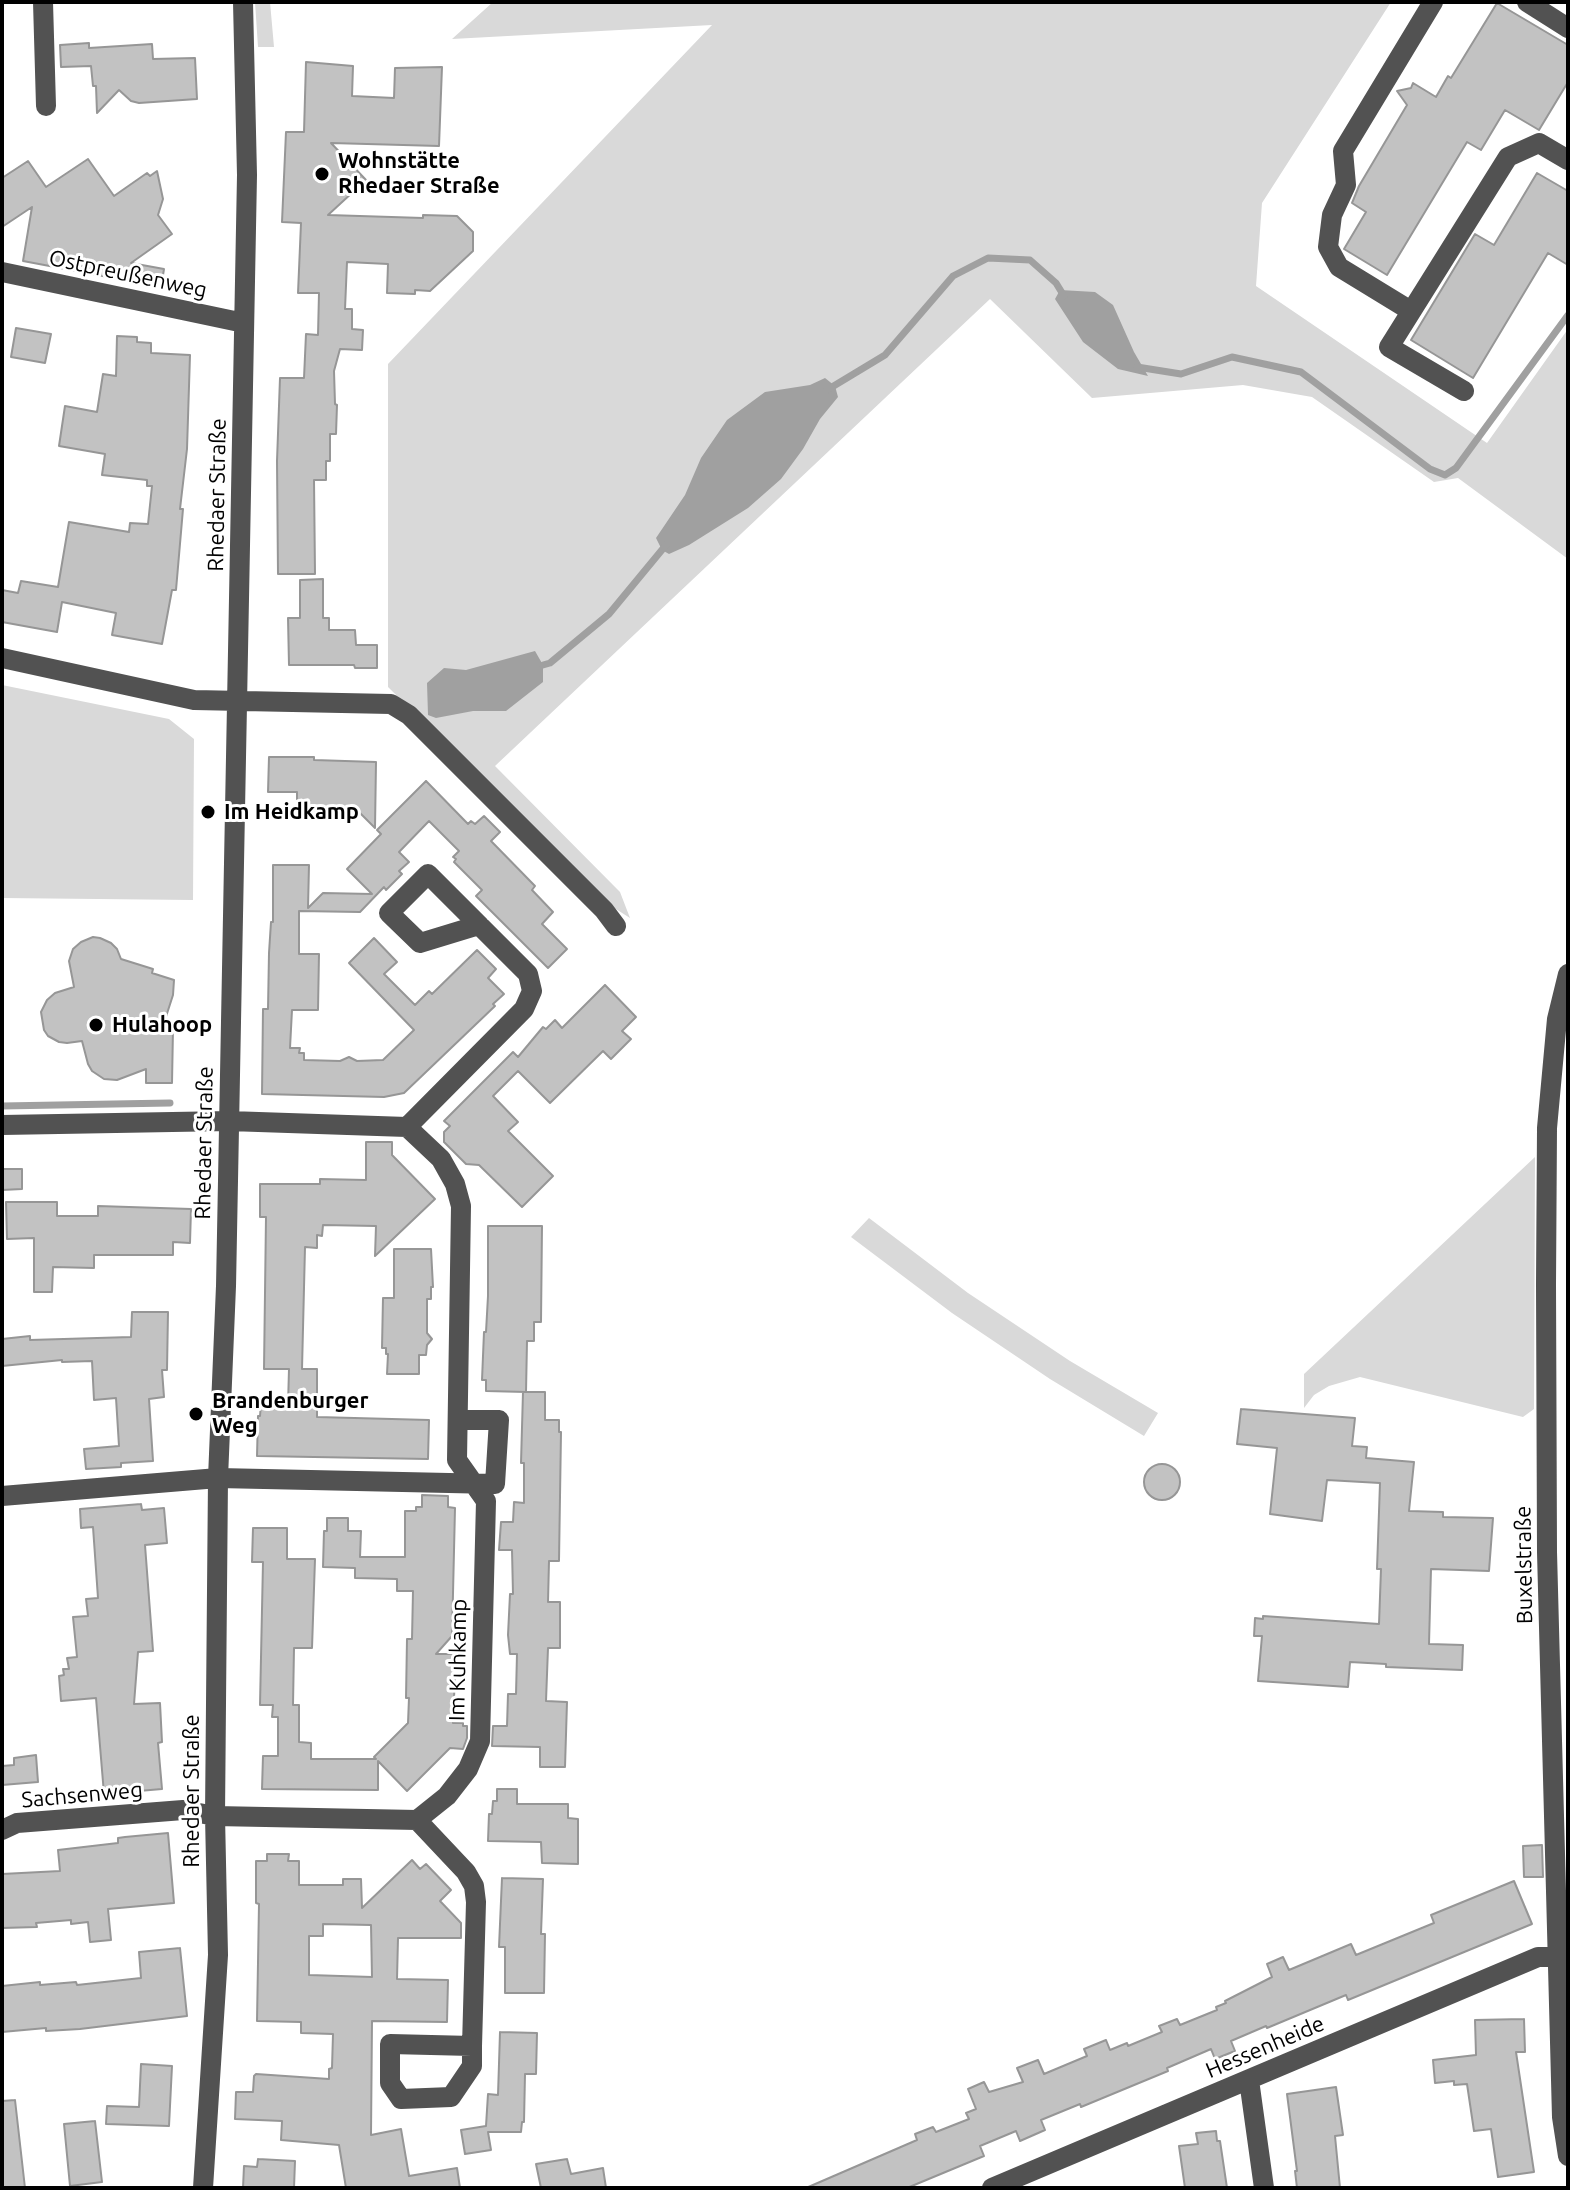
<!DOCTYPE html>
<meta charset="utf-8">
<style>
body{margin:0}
#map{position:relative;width:1570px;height:2190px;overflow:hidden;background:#fff;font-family:Ubuntu,sans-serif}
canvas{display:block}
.frame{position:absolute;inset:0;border:4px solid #000;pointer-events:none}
</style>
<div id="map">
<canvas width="1570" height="2190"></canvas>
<div class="frame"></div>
</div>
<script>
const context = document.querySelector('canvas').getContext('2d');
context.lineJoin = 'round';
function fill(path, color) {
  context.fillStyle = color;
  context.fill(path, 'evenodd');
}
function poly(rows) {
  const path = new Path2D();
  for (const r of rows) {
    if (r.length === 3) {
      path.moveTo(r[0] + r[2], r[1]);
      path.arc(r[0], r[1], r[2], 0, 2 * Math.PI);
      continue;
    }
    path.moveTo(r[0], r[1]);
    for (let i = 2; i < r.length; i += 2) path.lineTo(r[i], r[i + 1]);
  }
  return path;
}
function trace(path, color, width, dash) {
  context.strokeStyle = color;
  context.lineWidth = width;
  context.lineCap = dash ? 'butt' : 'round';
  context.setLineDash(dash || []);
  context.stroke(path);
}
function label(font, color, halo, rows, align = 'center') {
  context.font = font + ' Ubuntu,sans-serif';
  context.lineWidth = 6;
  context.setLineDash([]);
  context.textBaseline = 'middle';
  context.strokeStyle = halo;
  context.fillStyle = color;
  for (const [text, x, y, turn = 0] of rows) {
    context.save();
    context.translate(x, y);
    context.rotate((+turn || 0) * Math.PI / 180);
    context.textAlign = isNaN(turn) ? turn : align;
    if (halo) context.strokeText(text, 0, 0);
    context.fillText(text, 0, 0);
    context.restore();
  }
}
fill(poly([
 [255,2,270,2,274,47,258,47],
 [493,2,1391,2,1262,203,1256,286,1487,443,1568,329,1568,559,1458,478,1434,482,1312,397,1243,385,1092,398,990,299,495,766,620,892,630,918,608,904,388,687,388,364,712,25,452,39],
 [2,685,169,719,194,739,193,900,2,898],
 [1535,1157,1534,1409,1523,1417,1360,1377,1329,1386,1314,1395,1304,1408,1304,1374],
 [869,1218,968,1293,1070,1361,1158,1413,1144,1436,1050,1379,952,1313,851,1237]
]), '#d9d9d9');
fill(poly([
 [1060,290,1095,292,1113,305,1134,352,1148,376,1118,369,1083,342,1055,299],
 [825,378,835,386,838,397,820,419,803,449,781,479,748,508,689,545,669,554,662,550,656,538,685,495,701,458,727,420,765,392,810,385],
 [535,651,543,665,543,682,506,711,473,711,436,718,428,715,427,683,444,668,466,670]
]), '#a0a0a0');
trace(poly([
 [1137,367,1181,374,1232,357,1301,372,1430,469,1445,475,1456,468,1568,315],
 [827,390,885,355,953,276,988,258,1030,260,1056,283,1064,296],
 [543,665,550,663,609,614,666,545],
 [2,1106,170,1103]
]), '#a0a0a0', 7);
const building = poly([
 [1497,3,1568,45,1568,82,1539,130,1505,110,1481,150,1467,142,1387,275,1344,249,1366,212,1352,203,1359,186,1407,105,1397,91,1411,88,1413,83,1436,97,1448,76,1451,78,1497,3],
 [89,43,89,48,152,44,153,59,195,58,197,99,139,103,131,101,119,90,97,113,96,86,93,86,91,66,61,67,60,45,89,43],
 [306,62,353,66,352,96,394,98,395,68,442,67,439,146,331,143,366,180,328,215,423,218,423,215,457,216,473,232,473,251,430,291,415,290,415,294,387,293,388,264,347,262,345,309,352,309,352,329,363,330,362,350,340,349,334,371,335,404,337,405,336,434,330,434,330,461,326,461,326,480,314,480,315,574,278,574,277,461,280,378,304,378,306,334,318,335,319,293,298,293,301,223,282,222,286,132,304,132,306,62],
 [88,159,114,196,147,173,150,176,157,171,163,199,158,215,172,234,131,263,164,269,161,287,23,261,32,207,2,227,2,178,28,161,46,187,88,159],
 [1537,173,1568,191,1568,265,1548,253,1473,378,1411,340,1475,234,1494,245,1537,173],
 [16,328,51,334,45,363,11,357,16,328],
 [117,336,137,337,137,342,151,343,151,353,190,355,187,449,180,509,183,509,176,590,172,590,162,644,112,635,116,613,62,602,57,632,2,622,2,590,18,593,21,581,58,587,69,522,129,532,130,523,148,524,152,486,147,486,147,480,102,475,105,454,59,446,65,406,97,412,103,374,116,376,117,336],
 [323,579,323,618,329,618,329,630,355,630,356,645,377,645,377,668,355,668,354,665,289,665,288,618,300,618,300,580,323,579],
 [269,757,314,757,314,760,376,762,375,828,360,813,297,812,297,792,268,792,269,757],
 [426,781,468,824,471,821,475,824,484,816,500,832,491,841,535,886,532,890,553,912,542,924,567,949,548,968,476,896,482,890,454,862,456,859,453,857,459,851,429,821,399,852,409,862,399,871,402,874,386,890,384,887,360,912,299,911,299,954,319,954,318,1010,292,1010,290,1048,300,1048,299,1053,304,1053,304,1060,340,1061,349,1057,357,1061,383,1060,414,1030,349,963,374,938,397,962,384,974,415,1005,429,991,432,994,477,950,496,969,488,978,504,994,493,1004,495,1006,404,1093,384,1097,262,1094,263,1009,268,1009,269,953,271,922,273,922,273,865,309,865,308,908,323,893,372,894,347,869,381,834,377,830,426,781],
 [93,937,100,938,111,943,117,949,121,959,153,969,152,973,174,980,173,995,163,1026,173,1029,172,1083,146,1083,146,1069,117,1080,104,1079,92,1071,88,1064,82,1041,67,1043,59,1042,48,1036,44,1030,41,1012,47,1000,55,993,74,987,69,961,73,949,81,942,93,937],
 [605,985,636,1017,622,1031,631,1039,611,1059,603,1051,550,1103,518,1071,493,1096,518,1122,508,1131,553,1176,522,1207,479,1165,466,1164,444,1142,444,1132,450,1126,444,1121,513,1052,518,1057,543,1027,546,1029,555,1020,562,1028,605,985],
 [366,1142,392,1142,392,1155,435,1199,375,1256,376,1226,323,1225,322,1236,317,1235,317,1248,305,1247,302,1369,317,1369,317,1417,429,1420,428,1459,257,1456,258,1416,260,1416,261,1404,288,1405,289,1369,264,1369,266,1217,260,1217,260,1184,320,1184,320,1179,366,1180,366,1142],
 [2,1169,22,1169,22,1189,2,1190,2,1169],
 [6,1202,57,1202,57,1216,98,1216,98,1206,191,1209,190,1243,173,1242,173,1255,94,1255,94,1268,53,1267,52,1292,34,1292,34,1238,7,1239,6,1202],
 [488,1226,542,1226,541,1322,534,1322,534,1341,527,1341,526,1392,486,1391,486,1380,482,1380,484,1332,486,1332,488,1296,488,1226],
 [394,1249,431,1249,433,1287,431,1287,431,1299,427,1299,427,1333,432,1339,427,1345,426,1355,419,1355,419,1374,387,1374,388,1354,386,1354,386,1348,382,1348,383,1298,394,1298,394,1249],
 [132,1312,168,1312,167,1370,162,1370,164,1397,149,1399,153,1461,121,1463,121,1467,86,1469,84,1449,119,1446,116,1398,94,1400,92,1361,62,1362,62,1360,2,1366,2,1339,30,1336,30,1340,131,1337,132,1312],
 [523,1392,545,1392,545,1420,559,1420,559,1432,561,1432,559,1561,549,1561,548,1602,560,1602,560,1648,548,1648,546,1701,567,1702,565,1767,540,1767,540,1747,492,1746,493,1726,507,1726,508,1694,516,1694,517,1654,510,1654,508,1635,510,1594,513,1594,512,1550,499,1550,501,1522,513,1522,514,1502,524,1503,524,1463,521,1463,523,1392],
 [1241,1409,1355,1418,1352,1446,1367,1447,1366,1458,1414,1462,1409,1511,1443,1512,1443,1517,1493,1518,1489,1571,1431,1569,1429,1644,1463,1645,1462,1670,1386,1667,1386,1664,1350,1662,1348,1687,1258,1681,1262,1636,1254,1636,1255,1618,1263,1619,1263,1616,1379,1624,1381,1569,1377,1569,1380,1483,1327,1480,1322,1521,1270,1514,1277,1448,1237,1444,1241,1409],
 [1162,1482,18],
 [422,1495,448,1496,448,1507,455,1508,452,1636,436,1654,464,1654,464,1675,455,1674,453,1723,463,1723,463,1726,467,1726,467,1738,463,1749,450,1748,407,1791,378,1761,378,1790,262,1789,263,1756,278,1756,278,1717,272,1717,273,1705,260,1705,263,1562,252,1562,253,1528,287,1528,287,1559,315,1559,312,1648,294,1648,293,1705,299,1705,299,1742,311,1743,311,1759,376,1759,374,1757,408,1723,409,1698,406,1698,407,1639,412,1639,413,1591,397,1591,397,1579,355,1578,355,1568,323,1567,324,1531,327,1531,327,1518,348,1518,348,1531,361,1531,360,1557,405,1557,405,1511,416,1511,416,1507,422,1507,422,1495],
 [141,1504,142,1510,164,1508,167,1543,145,1545,153,1651,138,1652,134,1704,160,1703,162,1742,158,1743,162,1789,104,1794,96,1698,61,1701,59,1676,64,1675,63,1669,69,1669,67,1658,77,1657,73,1617,88,1616,86,1599,98,1598,93,1527,81,1528,80,1509,141,1504],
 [36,1755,38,1782,2,1785,2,1766,14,1765,14,1758,36,1755],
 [497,1789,517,1789,517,1804,568,1804,568,1818,578,1819,578,1864,542,1863,541,1842,488,1841,489,1814,492,1814,493,1801,497,1801,497,1789],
 [168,1833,174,1903,108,1909,111,1940,90,1942,88,1922,71,1924,71,1920,36,1923,37,1927,2,1928,2,1874,60,1871,58,1850,118,1843,118,1838,125,1837,168,1833],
 [1542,1845,1543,1877,1524,1877,1523,1846,1542,1845],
 [267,1854,289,1854,288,1861,299,1861,299,1885,343,1885,343,1879,361,1879,362,1908,412,1860,420,1869,426,1864,451,1890,440,1901,461,1923,461,1938,398,1938,397,1979,448,1980,447,2022,372,2021,371,2135,401,2129,409,2176,457,2168,460,2188,346,2188,339,2145,281,2140,282,2121,235,2119,236,2092,253,2092,254,2076,256,2074,329,2079,329,2069,332,2068,333,2034,301,2033,301,2022,257,2021,259,1904,256,1903,256,1861,267,1861,267,1854],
 [323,1924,371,1925,372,1977,309,1975,309,1936,323,1936,323,1924],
 [502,1878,543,1879,541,1934,545,1934,544,1993,505,1993,505,1947,499,1947,502,1878],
 [1514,1881,1532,1924,1348,2000,1346,1995,1267,2028,1266,2026,1231,2041,1235,2051,1215,2059,1211,2049,1167,2068,1168,2071,1081,2107,1080,2104,1041,2120,1045,2130,1020,2141,1016,2131,980,2146,984,2156,907,2188,806,2188,917,2140,915,2134,933,2127,936,2132,969,2119,966,2113,976,2109,968,2089,984,2082,989,2092,1023,2082,1017,2068,1038,2060,1044,2074,1087,2056,1084,2049,1106,2040,1110,2050,1127,2043,1128,2046,1162,2032,1159,2026,1177,2019,1180,2025,1217,2010,1216,2007,1226,2003,1225,2001,1272,1977,1267,1964,1283,1957,1289,1970,1351,1944,1356,1955,1434,1923,1431,1915,1514,1881],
 [180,1948,187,2016,80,2029,46,2031,46,2028,2,2032,2,1986,40,1982,40,1985,76,1982,77,1985,141,1978,139,1952,180,1948],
 [1524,2019,1525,2052,1516,2052,1534,2172,1498,2177,1491,2129,1474,2131,1467,2084,1454,2085,1454,2081,1435,2083,1433,2060,1476,2055,1475,2020,1524,2019],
 [500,2032,537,2033,536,2074,525,2074,524,2122,522,2122,521,2132,488,2132,491,2150,465,2154,461,2130,486,2126,488,2094,498,2095,500,2032],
 [141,2064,172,2066,169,2126,106,2124,107,2106,139,2107,141,2064],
 [1336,2087,1343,2135,1335,2136,1340,2188,1297,2188,1295,2171,1297,2171,1287,2094,1336,2087],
 [15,2100,25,2188,2,2188,2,2101,15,2100],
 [95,2121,102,2182,70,2186,64,2124,95,2121],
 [1216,2131,1217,2141,1220,2141,1227,2188,1185,2188,1179,2146,1198,2144,1196,2133,1216,2131],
 [258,2159,295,2161,294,2188,243,2188,244,2166,257,2167,258,2159],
 [567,2159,571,2174,603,2168,606,2188,541,2188,536,2164,567,2159]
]);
fill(building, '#c2c2c2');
trace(building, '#969696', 2);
trace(poly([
 [43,2,46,106],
 [1527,2,1568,28],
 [2,272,244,323],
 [1411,311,1339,267,1328,247,1332,215,1346,185,1343,151,1433,2],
 [1464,391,1389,347,1508,157,1539,143,1568,160],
 [2,658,194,700,391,704,409,715,604,910,616,926],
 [1568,974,1557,1019,1547,1128,1546,1284,1547,1552,1562,2117,1568,2156],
 [2,1125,229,1121,407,1127,441,1159,455,1184,461,1206,457,1460,486,1501,480,1741,468,1769,447,1796,417,1820,215,1816,183,1810,17,1823,2,1830],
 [407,1127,524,1009,532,991,528,974,428,874,389,913,420,943,479,925],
 [2,1496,218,1478,495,1484,499,1420,458,1420],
 [417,1820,466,1872,474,1886,476,1902,472,2046,472,2066,451,2097,401,2099,390,2083,390,2044,472,2046],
 [1249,2080,1264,2188],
 [203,2188,218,1955,215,1816,218,1478,226,1286,247,175,243,2],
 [992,2188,1538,1957,1558,1957]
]), '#525252', 20);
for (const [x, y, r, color] of [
 [322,174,8,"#000"],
 [208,812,8,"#000"],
 [96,1025,8,"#000"],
 [196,1414,8,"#000"]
]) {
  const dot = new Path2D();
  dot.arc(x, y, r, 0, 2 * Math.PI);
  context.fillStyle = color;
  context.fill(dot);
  trace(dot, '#fff', 3);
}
label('bold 22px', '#000', '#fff', [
 ["Wohnstätte",338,161],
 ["Rhedaer Straße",338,186],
 ["Im Heidkamp",224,812],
 ["Hulahoop",112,1025],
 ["Brandenburger",212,1401],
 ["Weg",212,1426]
], 'left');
label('22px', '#000', '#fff', [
 ["Ostpreußenweg",128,274,12],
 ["Rhedaer Straße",217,495,-89],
 ["Rhedaer Straße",204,1143,-89],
 ["Buxelstraße",1524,1565,-91],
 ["Im Kuhkamp",458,1660,-89],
 ["Rhedaer Straße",192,1791,-90],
 ["Sachsenweg",82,1795,-5],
 ["Hessenheide",1265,2047,-23]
]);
</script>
